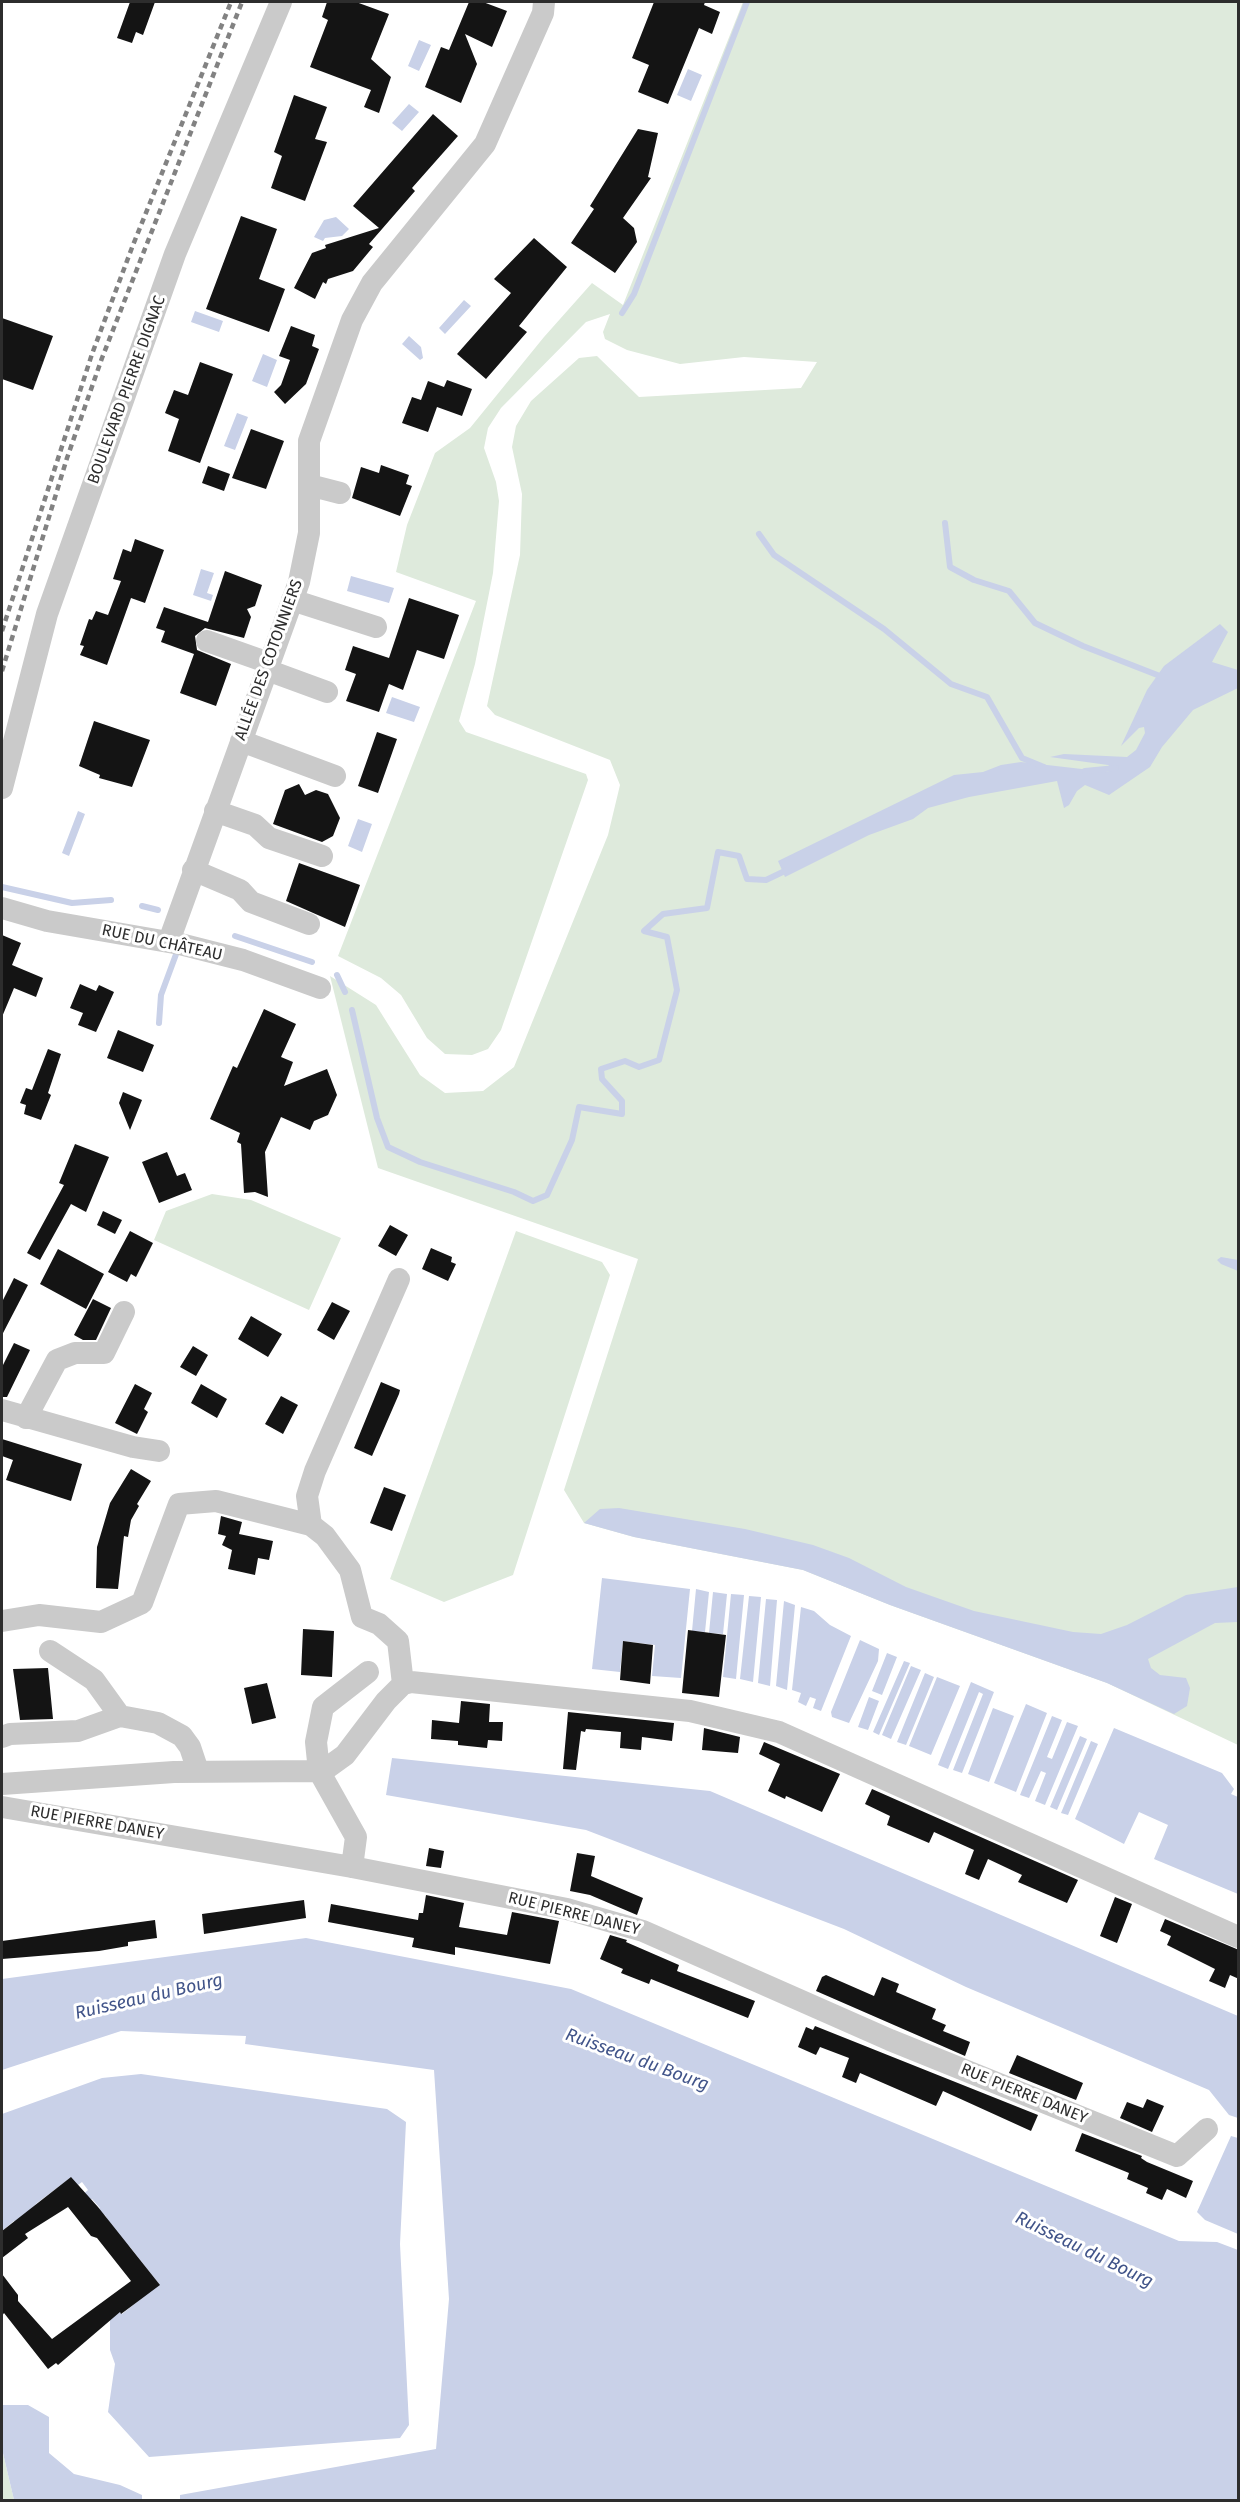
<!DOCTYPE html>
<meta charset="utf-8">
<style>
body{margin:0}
#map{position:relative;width:1240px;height:2502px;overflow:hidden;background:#fff;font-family:"Fira Sans",sans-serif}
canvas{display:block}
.frame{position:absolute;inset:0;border:3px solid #2d2d2d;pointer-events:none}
</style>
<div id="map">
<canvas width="1240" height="2502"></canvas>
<div class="frame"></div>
</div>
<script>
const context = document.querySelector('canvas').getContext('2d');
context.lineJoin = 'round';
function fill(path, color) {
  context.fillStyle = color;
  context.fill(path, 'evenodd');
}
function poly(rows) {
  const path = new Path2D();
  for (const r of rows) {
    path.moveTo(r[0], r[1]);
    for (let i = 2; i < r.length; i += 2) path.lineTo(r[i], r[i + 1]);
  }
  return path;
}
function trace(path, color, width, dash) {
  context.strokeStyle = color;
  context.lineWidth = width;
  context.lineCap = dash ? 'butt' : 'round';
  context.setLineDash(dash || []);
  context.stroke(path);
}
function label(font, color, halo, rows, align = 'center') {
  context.font = font + ' "Fira Sans",sans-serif';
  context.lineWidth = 6;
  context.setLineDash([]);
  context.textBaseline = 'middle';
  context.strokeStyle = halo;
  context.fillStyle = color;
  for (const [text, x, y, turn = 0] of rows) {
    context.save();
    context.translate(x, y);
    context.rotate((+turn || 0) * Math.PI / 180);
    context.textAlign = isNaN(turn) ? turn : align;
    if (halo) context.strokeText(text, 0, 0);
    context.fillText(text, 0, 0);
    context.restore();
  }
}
fill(poly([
 [743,2,1238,2,1238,1745,1107,1683,890,1605,803,1570,634,1537,584,1523,564,1490,638,1259,378,1168,330,976,376,1005,420,1075,445,1093,483,1091,514,1067,608,835,620,785,610,760,495,715,487,706,520,555,522,494,512,447,516,426,531,401,579,358,597,356,639,397,801,388,817,362,744,357,680,364,627,350,605,339,603,332,610,314,586,322,501,408,488,428,484,448,496,482,499,501,493,573,475,664,459,721,466,732,586,774,588,780,501,1030,488,1049,472,1055,445,1054,427,1038,401,995,381,978,338,956,476,601,396,572,407,525,435,453,470,428,544,337,592,283,623,305],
 [212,1194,251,1200,341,1238,309,1310,154,1240,166,1211],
 [516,1231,602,1262,610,1275,513,1575,444,1602,390,1579],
 [2,2449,14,2500,2,2500]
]), '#deeadc');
fill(poly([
 [419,40,431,45,419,71,408,66],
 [688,69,702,75,691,101,677,95],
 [409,104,419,112,402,131,392,123],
 [336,217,349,229,342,236,325,238,323,241,314,237,324,220],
 [464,300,471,306,445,334,439,328],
 [195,311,223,321,219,332,191,322],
 [409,336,421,347,423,358,420,360,402,344],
 [263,354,277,360,267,387,252,381],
 [237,413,248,417,235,450,224,446],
 [201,569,214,573,207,593,213,595,211,601,193,595],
 [351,576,394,588,389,603,347,591],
 [1220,624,1228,632,1212,662,1238,670,1238,688,1193,710,1162,747,1150,767,1109,795,1085,785,1077,791,1069,805,1064,808,1057,781,969,797,928,808,913,819,869,835,785,877,778,861,954,775,983,772,1001,765,1021,762,1108,772,1111,767,1108,765,1050,757,1064,754,1127,757,1136,750,1145,733,1144,727,1139,728,1121,746,1147,690,1164,666],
 [392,697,420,707,414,722,386,713],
 [78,811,85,814,69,856,62,853],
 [358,819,372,824,362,852,348,846],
 [1221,1257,1238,1260,1238,1271,1221,1264,1217,1260],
 [619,1508,745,1529,813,1545,849,1558,906,1587,974,1611,1073,1632,1101,1634,1127,1625,1186,1595,1238,1587,1238,1622,1215,1623,1148,1659,1151,1668,1160,1675,1186,1678,1190,1688,1187,1706,1174,1714,1107,1683,890,1605,803,1570,634,1537,584,1523,600,1509],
 [602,1578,690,1589,681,1678,652,1676,655,1645,623,1641,620,1672,592,1669],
 [696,1589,709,1592,705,1632,692,1631],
 [713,1592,727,1594,723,1634,709,1633],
 [731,1594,744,1595,736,1679,723,1677],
 [749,1596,761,1597,753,1682,740,1679],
 [766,1599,777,1600,770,1686,758,1683],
 [784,1601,795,1605,787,1690,776,1686],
 [801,1607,814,1611,830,1625,851,1636,821,1711,813,1708,816,1699,810,1697,806,1706,798,1702,801,1693,792,1690],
 [860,1640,879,1649,878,1661,849,1723,832,1717,831,1712],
 [887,1653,897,1657,882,1695,872,1691],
 [904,1661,910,1663,879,1735,873,1732],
 [911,1666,921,1670,891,1739,882,1735],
 [925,1673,934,1677,906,1745,897,1742],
 [937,1677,960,1686,931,1755,909,1746],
 [971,1682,994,1692,962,1773,953,1770,983,1694,979,1692,948,1769,938,1765],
 [869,1697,879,1701,868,1730,858,1727],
 [1026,1704,1047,1713,1016,1792,994,1783],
 [993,1708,1014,1716,989,1782,968,1774],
 [1052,1716,1062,1720,1047,1757,1052,1759,1067,1722,1078,1726,1045,1805,1035,1801,1046,1773,1041,1771,1029,1798,1020,1795],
 [1114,1728,1222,1773,1234,1789,1231,1794,1238,1797,1238,1894,1154,1859,1168,1825,1139,1812,1124,1844,1075,1819],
 [1080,1736,1087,1739,1057,1810,1050,1807],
 [1091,1741,1098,1744,1068,1815,1061,1813],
 [392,1758,710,1791,1238,2016,1238,2118,1229,2115,1209,2090,966,1987,844,1929,586,1830,386,1795],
 [306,1938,571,1989,1179,2241,1217,2242,1238,2250,1238,2500,180,2500,180,2495,436,2449,449,2299,434,2070,245,2044,246,2036,121,2031,2,2070,2,1979],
 [141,2074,387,2109,406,2122,400,2244,409,2425,400,2438,149,2457,108,2412,115,2364,110,2350,110,2318,119,2311,122,2314,159,2284,130,2247,120,2241,105,2215,94,2213,100,2208,92,2199,86,2203,81,2196,88,2190,82,2182,78,2185,69,2179,37,2203,17,2224,14,2221,2,2231,2,2114,102,2078],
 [1231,2136,1238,2138,1238,2234,1205,2220,1197,2212],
 [2,2405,28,2405,49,2417,49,2453,74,2474,120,2485,142,2495,142,2500,14,2500,2,2449]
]), '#c9d1e8');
trace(poly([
 [622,313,634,294,747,2],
 [945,523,950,567,974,580,1009,591,1035,623,1083,646,1165,678],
 [759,534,774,555,884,629,951,684,987,697,1022,758,1044,767],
 [1085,771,1116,768],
 [2,887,72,903,111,900],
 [142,906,158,910],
 [235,936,312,962],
 [337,975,345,992],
 [352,1010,377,1118,388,1147,420,1162,514,1192,533,1201,547,1195,572,1140,579,1107,622,1114,622,1101,602,1079,601,1069,625,1061,639,1067,659,1060,677,990,667,937,644,931,663,914,707,908,718,852,739,856,747,879,766,880,789,869],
 [159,1023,161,995,178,949]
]), '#c9d1e8', 6);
fill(poly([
 [130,2,155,2,143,35,136,32,132,43,117,38],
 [327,2,356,2,389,14,371,59,391,77,379,113,364,107,371,90,310,67,328,20,322,17],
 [469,2,483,2,507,11,492,47,465,34,477,64,461,103,425,87,441,47,449,50],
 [654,2,705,2,704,5,720,12,712,34,699,28,668,104,638,92,649,65,632,58],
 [294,95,327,107,315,139,327,142,305,201,271,188,282,156,274,152],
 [433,114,458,136,412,188,415,191,369,244,373,247,353,271,328,279,326,284,323,282,315,299,294,288,312,253,326,248,325,245,379,228,353,206],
 [638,129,658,133,648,177,651,178,623,218,634,228,637,242,615,273,571,243,594,209,590,206],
 [241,216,277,229,259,279,285,289,269,332,206,309],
 [534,238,567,267,519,326,527,332,486,379,457,354,511,293,494,279],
 [2,318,53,336,33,390,2,379],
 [291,326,315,335,312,346,319,349,306,384,285,404,274,392,281,385,290,360,279,356],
 [200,362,233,374,200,463,168,451,179,419,165,413,174,390,188,395],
 [447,380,472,389,462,416,437,407,428,432,402,423,412,397,421,400,428,381,444,387],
 [251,429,284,441,266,489,232,478],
 [381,465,409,475,406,484,412,486,400,516,352,498,361,467,379,473],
 [208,466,230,474,224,491,202,483],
 [135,539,164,550,145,603,131,598,107,665,80,655,84,646,80,645,89,619,92,620,96,611,108,615,121,581,113,579,123,549,131,552],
 [225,571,262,585,255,606,247,609,251,617,244,638,205,628,195,636,197,650,231,664,216,706,180,693,194,654,161,642,165,631,156,628,164,607,208,622],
 [409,598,459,615,444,659,417,650,403,690,389,684,379,712,346,701,356,674,345,670,353,646,389,658],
 [94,721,150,740,132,787,99,778,100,775,79,766],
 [377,732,397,739,378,793,358,786],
 [299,784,305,795,316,790,328,794,340,818,333,836,322,842,273,824,285,790],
 [299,863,360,885,345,927,286,901],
 [2,935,21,943,12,965,43,978,36,997,14,988,2,1017],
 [80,984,96,991,99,985,114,992,96,1032,78,1025,83,1013,70,1008],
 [264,1009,296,1024,281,1057,293,1062,284,1086,327,1069,337,1095,328,1115,314,1121,310,1130,281,1117,265,1152,268,1197,255,1192,244,1193,241,1144,237,1142,240,1133,210,1119,233,1066,237,1068],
 [118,1030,154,1045,143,1072,107,1058],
 [48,1049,61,1054,48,1093,51,1095,41,1120,24,1114,26,1105,20,1103,26,1088,32,1090],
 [123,1092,142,1100,130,1130,119,1103],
 [75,1144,109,1157,86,1212,71,1204,40,1260,27,1253,64,1185,59,1183],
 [167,1152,177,1176,185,1173,192,1190,159,1203,142,1162],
 [103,1211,122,1220,115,1234,97,1225],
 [390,1225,408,1235,396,1256,378,1246],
 [130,1231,153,1243,136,1277,131,1274,127,1282,108,1272],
 [431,1248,452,1257,451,1262,456,1264,448,1281,422,1269],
 [58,1249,104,1274,86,1309,40,1284],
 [14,1278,28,1285,2,1335,2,1302],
 [93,1299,111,1308,96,1340,83,1340,74,1335],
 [332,1302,350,1311,334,1340,317,1330],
 [251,1316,282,1334,268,1357,238,1339],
 [14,1343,30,1350,7,1397,2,1397,2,1367],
 [193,1346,208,1355,196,1376,180,1367],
 [381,1382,400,1390,399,1394,372,1456,354,1448],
 [135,1384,152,1393,144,1409,148,1412,137,1434,115,1423],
 [201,1384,227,1399,217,1418,191,1403],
 [281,1396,298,1405,283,1434,265,1424],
 [2,1439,82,1464,71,1501,6,1480,13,1460,2,1456],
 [131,1469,151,1481,137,1504,139,1506,131,1520,128,1537,124,1536,118,1589,96,1588,97,1547,110,1503],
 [384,1487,406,1495,392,1531,370,1523],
 [221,1516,242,1522,239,1534,273,1541,269,1560,258,1558,255,1575,228,1569,232,1550,222,1545,226,1536,218,1534],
 [303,1629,334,1631,332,1677,301,1675],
 [688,1630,726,1635,719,1697,682,1693],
 [623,1641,653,1645,650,1684,620,1680],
 [48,1668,53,1719,20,1720,13,1669],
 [267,1683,276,1718,252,1724,244,1688],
 [461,1701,490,1704,489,1722,503,1722,502,1741,488,1740,487,1748,458,1745,458,1741,431,1739,432,1720,459,1723],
 [568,1712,674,1723,672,1741,642,1737,641,1750,620,1748,621,1732,586,1729,585,1732,581,1731,576,1770,563,1769],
 [704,1728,740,1737,738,1753,702,1750],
 [764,1742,840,1774,822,1812,786,1796,785,1799,768,1791,780,1764,759,1754],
 [872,1789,1078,1880,1067,1903,1018,1882,1022,1875,988,1859,979,1880,965,1874,974,1850,934,1832,929,1843,887,1825,890,1816,865,1804],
 [429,1848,444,1851,441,1868,426,1866],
 [577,1853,595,1856,591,1876,643,1898,637,1915,590,1895,570,1891],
 [426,1895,464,1903,459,1927,507,1935,512,1912,559,1921,550,1964,455,1947,455,1955,412,1947,414,1938,328,1922,331,1904,418,1920,419,1913,423,1913],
 [1115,1897,1132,1904,1117,1943,1100,1936],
 [304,1900,306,1918,204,1934,202,1914],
 [1165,1919,1239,1950,1239,1979,1230,1975,1225,1988,1209,1981,1215,1969,1167,1945,1171,1936,1160,1931],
 [155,1920,157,1938,128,1942,128,1946,99,1951,2,1959,2,1941],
 [610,1935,627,1940,626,1942,679,1965,677,1971,755,2001,748,2018,651,1979,649,1984,621,1973,623,1969,600,1959],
 [826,1975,874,1996,882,1977,899,1984,896,1992,936,2009,932,2019,946,2025,943,2031,970,2042,965,2056,816,1991,822,1977],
 [815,2026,1038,2115,1031,2131,943,2091,936,2106,860,2073,856,2083,842,2077,849,2058,820,2047,816,2055,798,2047,806,2027,813,2030],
 [1017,2055,1083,2083,1076,2100,1009,2073],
 [1147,2099,1164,2106,1152,2132,1120,2118,1127,2102,1143,2108],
 [1082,2133,1142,2156,1141,2158,1147,2162,1193,2181,1186,2198,1167,2189,1162,2200,1146,2193,1148,2188,1127,2179,1129,2173,1075,2151],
 [71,2177,98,2207,160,2285,121,2314,120,2312,58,2365,56,2363,48,2369,4,2313,2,2316,2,2274,18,2295,18,2301,52,2339,131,2281,97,2238,91,2236,68,2207,25,2234,28,2238,2,2258,2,2231]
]), '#141414');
trace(poly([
 [309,485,340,493],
 [292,600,376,627],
 [207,641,269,663],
 [267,670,327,692],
 [241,741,335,776],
 [2,788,47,614,175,254,281,2],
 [215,811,255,825,269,838,322,856],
 [193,870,240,890,251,902,309,924],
 [2,908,47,921,180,944,243,960,320,988],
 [169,941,299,582,309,533,309,441,352,320,372,283,485,144,543,13,544,2],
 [2,1410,133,1447,159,1451],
 [26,1418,57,1360,75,1353,104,1353,124,1312],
 [311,1525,307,1496,315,1471,399,1279],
 [2,1621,39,1615,101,1622,142,1603,179,1504,216,1501,311,1525,325,1536,350,1570,362,1617,379,1624,398,1641,403,1684],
 [50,1651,94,1680,120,1716],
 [2,1737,10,1734,78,1731,120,1716,158,1723,182,1736,190,1747,198,1771],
 [2,1784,174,1772,319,1771,327,1768,345,1755,386,1701,403,1684,411,1682,690,1711,779,1732,1238,1937],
 [2,1807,352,1867,567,1909,643,1931,890,2040,1177,2156,1207,2129],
 [352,1867,356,1837,319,1771,316,1742,323,1707,368,1672]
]), '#cacaca', 22);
trace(poly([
 [2,631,92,354,133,245,231,2],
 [2,671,67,458,102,358,242,2]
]), '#828282', 4.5, [6, 4.5]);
label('16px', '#2d2d2d', '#fff', [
 ["BOULEVARD PIERRE DIGNAC",127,390,-70],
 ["ALLÉE DES COTONNIERS",269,660,-70],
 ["RUE DU CHÂTEAU",162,943,12],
 ["RUE PIERRE DANEY",97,1823,10],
 ["RUE PIERRE DANEY",574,1914,14],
 ["RUE PIERRE DANEY",1024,2094,22]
]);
label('italic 18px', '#415489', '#fff', [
 ["Ruisseau du Bourg",149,1997,-13],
 ["Ruisseau du Bourg",637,2060,20],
 ["Ruisseau du Bourg",1084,2250,26]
]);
</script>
